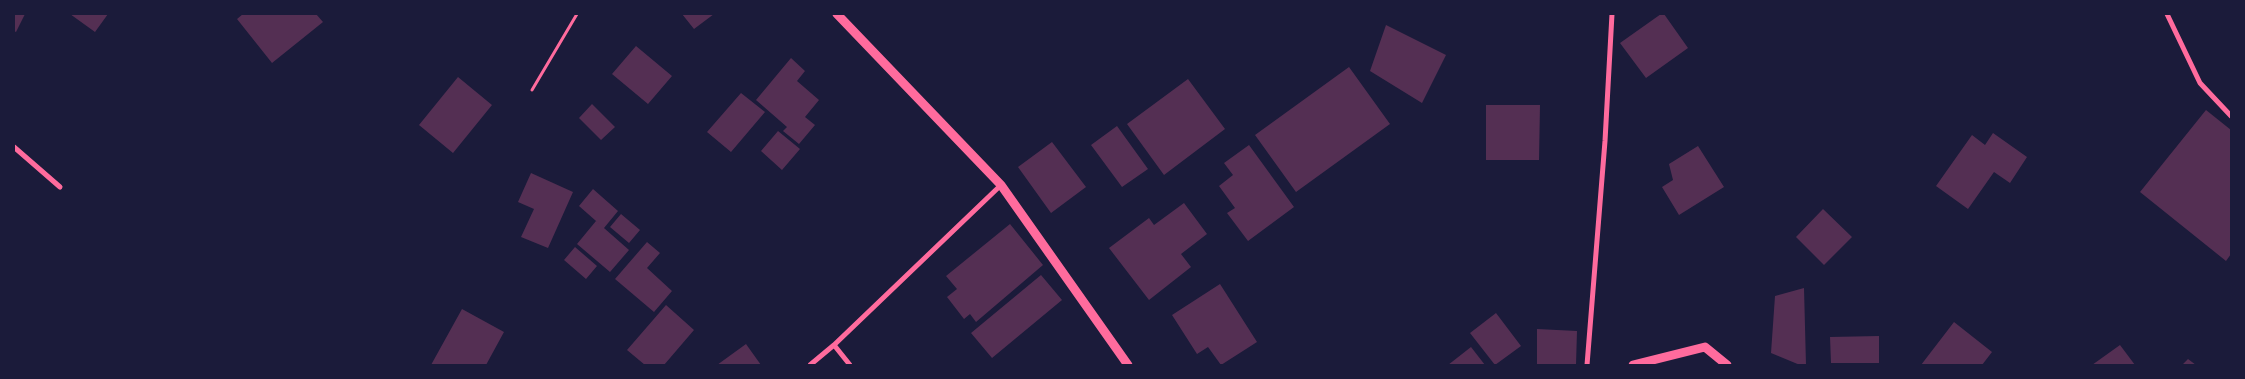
<!DOCTYPE html>
<style>
body{margin:0}
#map{position:relative;width:2245px;height:379px;overflow:hidden;background:#1b1b3a;font-family:Jost,sans-serif}
canvas{display:block}
.frame{position:absolute;inset:0;border:15px solid #1b1b3a;pointer-events:none}
</style>
<div id="map">
<canvas width="2245" height="379"></canvas>
<div class="frame"></div>
</div>
<script>
const context = document.querySelector('canvas').getContext('2d');
context.lineJoin = 'round';
function fill(path, color) {
  context.fillStyle = color;
  context.fill(path, 'evenodd');
}
function poly(rows) {
  const path = new Path2D();
  for (const r of rows) {
    path.moveTo(r[0], r[1]);
    for (let i = 2; i < r.length; i += 2) path.lineTo(r[i], r[i + 1]);
  }
  return path;
}
function trace(path, color, width, dash) {
  context.strokeStyle = color;
  context.lineWidth = width;
  context.lineCap = dash ? 'butt' : 'round';
  context.setLineDash(dash || []);
  context.stroke(path);
}
fill(poly([
 [14,14,25,14,16,32,14,31],
 [70,14,108,14,95,32],
 [243,14,316,14,323,22,272,63,237,19],
 [682,14,714,14,694,29],
 [1661,14,1664,14,1688,48,1646,78,1620,43],
 [1386,25,1446,55,1422,103,1370,71],
 [636,46,672,76,648,104,612,74],
 [791,58,805,71,797,81,819,100,805,117,815,125,799,144,783,131,787,127,756,100],
 [1349,67,1390,124,1296,192,1255,135],
 [458,77,492,105,453,153,419,125],
 [1188,79,1225,129,1164,175,1127,124],
 [741,93,765,112,731,152,707,132],
 [592,104,615,127,601,140,579,118],
 [1486,105,1540,105,1539,160,1486,160],
 [2206,110,2231,130,2231,254,2226,261,2140,192],
 [1117,126,1148,169,1122,187,1091,145],
 [778,131,800,149,782,170,761,151],
 [1993,133,2027,157,2010,183,1994,172,1968,209,1936,186,1972,135,1985,145],
 [1052,142,1086,187,1051,213,1018,167],
 [1249,145,1294,207,1248,241,1227,213,1235,208,1219,186,1233,175,1224,163],
 [1698,146,1724,187,1679,215,1662,187,1673,180,1669,164],
 [531,173,573,192,548,248,521,237,534,209,518,202],
 [593,189,618,211,604,228,579,206],
 [1184,203,1207,234,1181,254,1191,267,1149,300,1109,248,1149,218,1154,225],
 [1823,209,1852,237,1824,265,1796,237],
 [621,214,640,230,629,243,610,227],
 [596,221,629,250,610,272,577,244],
 [1010,224,1043,265,976,322,970,314,964,319,947,297,957,289,946,276],
 [647,242,660,253,647,268,672,291,654,312,615,279],
 [575,247,597,266,586,279,564,260],
 [1041,275,1062,300,992,358,971,333],
 [1220,284,1257,342,1221,365,1208,347,1197,354,1172,315],
 [1804,288,1806,365,1800,365,1771,353,1775,296],
 [666,305,694,330,664,365,645,365,627,350],
 [462,309,504,332,486,365,431,365],
 [1496,313,1521,346,1495,365,1470,333],
 [1954,322,1992,352,1982,365,1921,365],
 [1537,329,1577,331,1576,365,1537,365],
 [1879,336,1879,363,1831,363,1830,337],
 [746,344,761,365,717,365],
 [2120,345,2135,365,2092,365],
 [1471,347,1485,365,1448,365],
 [2188,359,2196,365,2182,365]
]), '#542f53');
trace(poly([
 [532,90,577,14]
]), '#ff6b9d', 3);
trace(poly([
 [2167,14,2200,83,2231,116],
 [14,147,60,187],
 [810,365,834,345],
 [850,365,834,345,1001,185],
 [1587,365,1605,141,1612,14]
]), '#ff6b9d', 5);
trace(poly([
 [837,14,1001,185,1128,365],
 [1633,365,1705,347,1727,365]
]), '#ff6b9d', 9);
</script>
